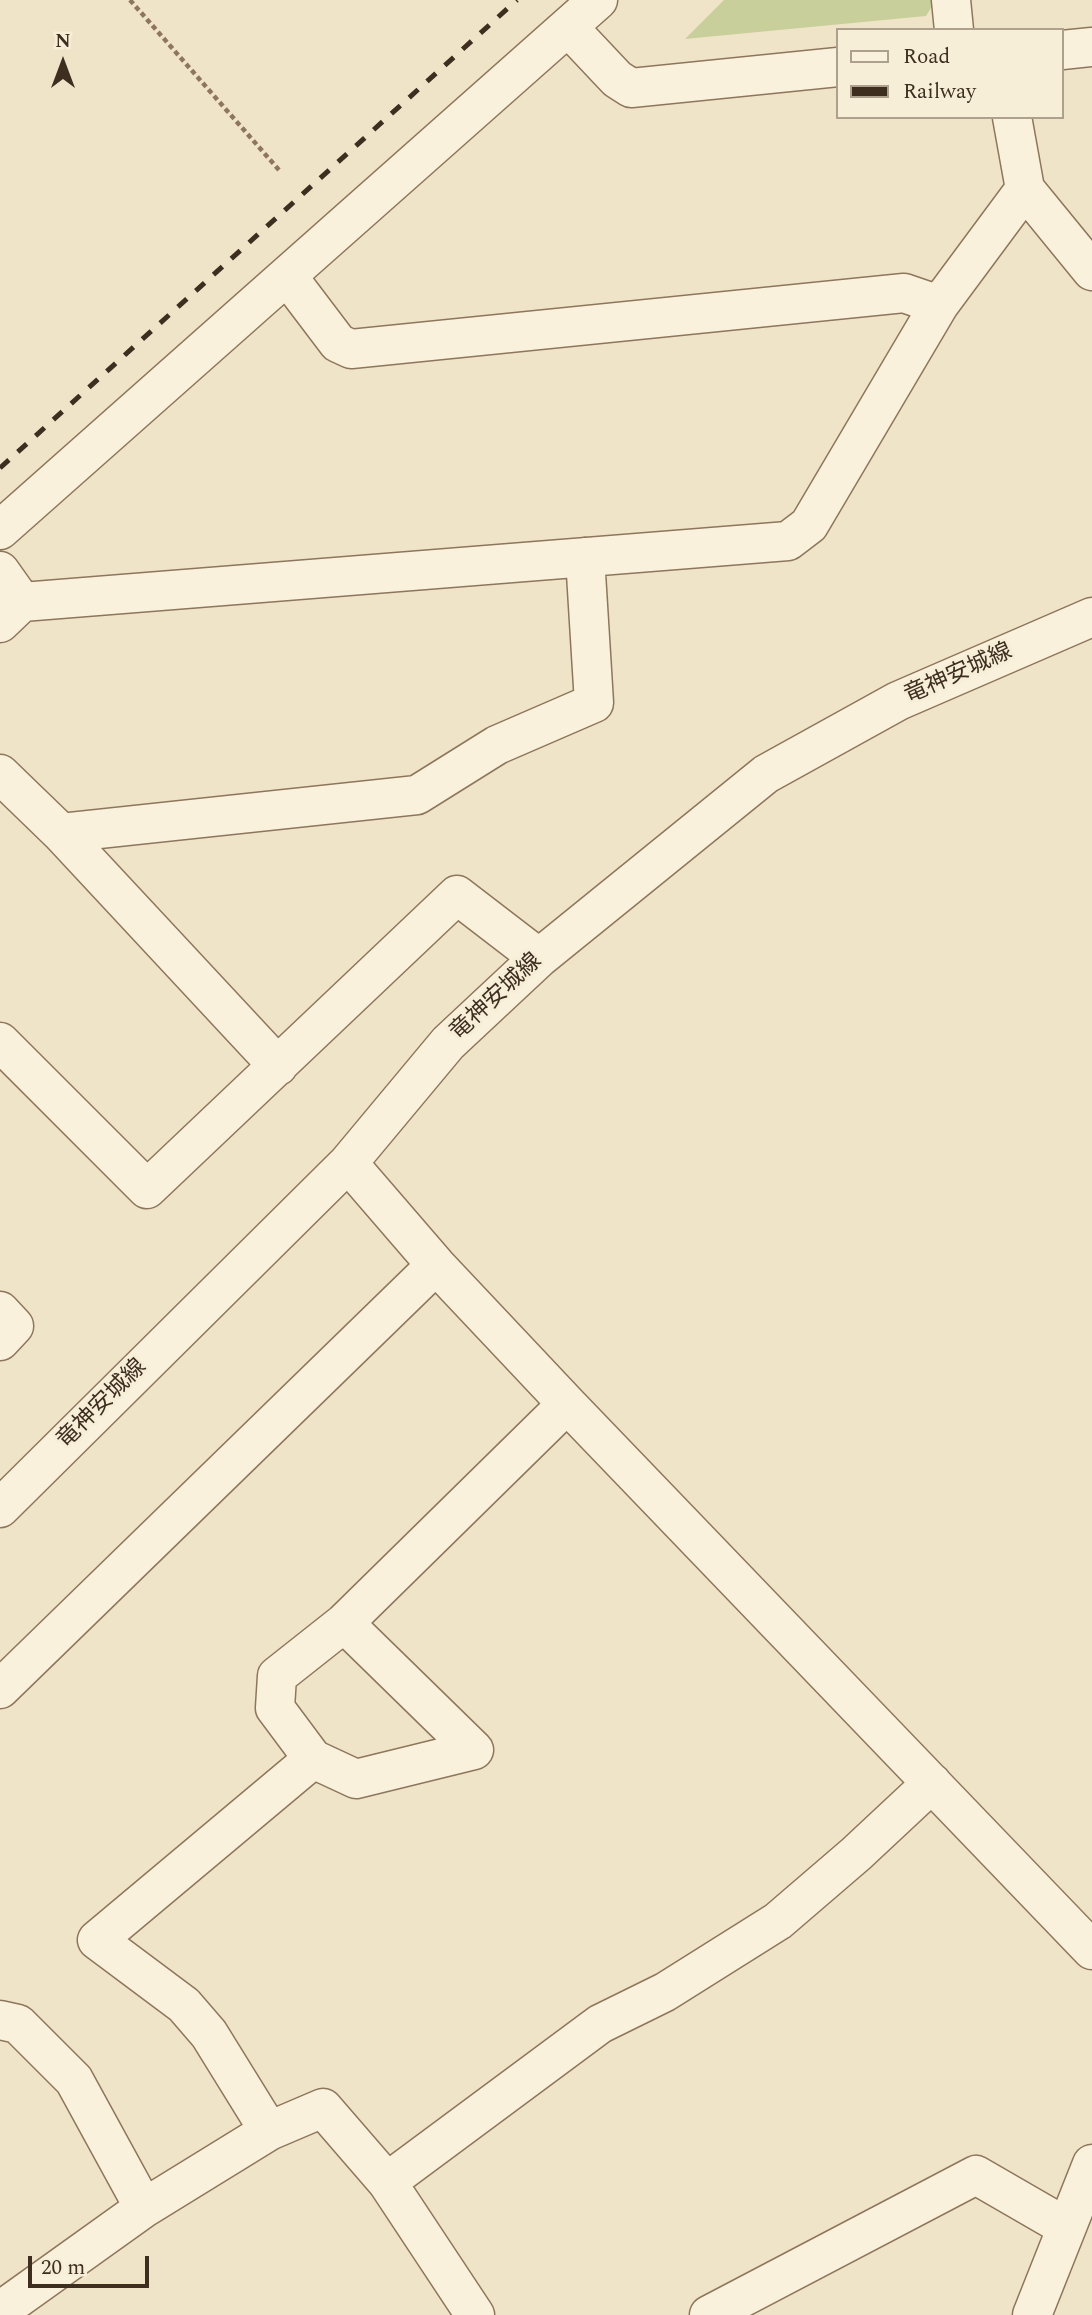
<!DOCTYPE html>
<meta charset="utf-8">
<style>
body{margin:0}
#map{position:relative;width:1092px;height:2315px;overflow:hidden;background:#f0e4c8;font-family:Spectral,serif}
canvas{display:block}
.legend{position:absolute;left:836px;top:28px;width:228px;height:91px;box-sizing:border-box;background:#f7eed8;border:2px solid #ada18e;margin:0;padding:9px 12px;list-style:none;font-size:21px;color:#3d2e20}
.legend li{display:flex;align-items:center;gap:14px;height:35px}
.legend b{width:35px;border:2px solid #ada18e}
.north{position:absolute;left:28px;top:28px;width:70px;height:70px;-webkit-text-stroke:5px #f7eed8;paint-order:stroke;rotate:0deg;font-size:19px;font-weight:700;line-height:28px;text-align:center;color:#3d2e20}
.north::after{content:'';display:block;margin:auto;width:24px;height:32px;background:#3d2e20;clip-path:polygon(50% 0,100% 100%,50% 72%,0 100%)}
.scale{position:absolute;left:28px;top:2256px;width:121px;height:32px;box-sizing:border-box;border:4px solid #3d2e20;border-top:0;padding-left:9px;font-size:21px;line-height:24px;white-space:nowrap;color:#3d2e20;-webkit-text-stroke:5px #f7eed8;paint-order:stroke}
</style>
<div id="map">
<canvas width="1092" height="2315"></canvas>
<ul class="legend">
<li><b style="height:9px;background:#faf1dc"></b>Road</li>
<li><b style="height:9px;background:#3d2e20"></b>Railway</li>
</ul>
<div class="north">N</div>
<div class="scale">20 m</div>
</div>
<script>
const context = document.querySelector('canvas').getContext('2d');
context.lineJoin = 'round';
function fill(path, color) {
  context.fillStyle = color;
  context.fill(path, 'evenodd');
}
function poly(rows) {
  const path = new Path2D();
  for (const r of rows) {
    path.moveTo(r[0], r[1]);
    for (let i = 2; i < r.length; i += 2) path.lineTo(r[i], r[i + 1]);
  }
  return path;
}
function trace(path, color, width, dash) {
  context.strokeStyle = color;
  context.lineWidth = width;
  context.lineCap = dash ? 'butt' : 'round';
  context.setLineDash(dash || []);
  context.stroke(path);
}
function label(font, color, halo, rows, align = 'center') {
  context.font = font + ' Spectral,"Noto Sans JP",serif';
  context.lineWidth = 6;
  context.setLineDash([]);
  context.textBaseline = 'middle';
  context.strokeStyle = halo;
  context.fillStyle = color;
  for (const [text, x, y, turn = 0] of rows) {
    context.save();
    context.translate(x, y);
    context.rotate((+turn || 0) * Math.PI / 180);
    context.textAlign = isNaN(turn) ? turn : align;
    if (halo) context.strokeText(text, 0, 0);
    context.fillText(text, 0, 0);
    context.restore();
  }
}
fill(poly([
 [724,0,934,0,934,3,926,16,685,39]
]), '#c9cf9b');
const minor = poly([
 [951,0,954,30],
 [568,27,617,79,631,88,838,67],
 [1062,50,1092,47],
 [1025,189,1092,271],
 [288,277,338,343,351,349,904,293,939,305],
 [0,530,598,0],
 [0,571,22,602],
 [0,623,22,602,788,541,809,525,939,305,1025,189,1012,117],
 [0,774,61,833,278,1066],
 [61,833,417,795,497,745,594,703,585,557],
 [0,1042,147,1189,457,895,539,958],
 [348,1163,436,1265,567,1404,1092,1950],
 [0,1311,14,1326,0,1341],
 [0,1508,348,1163,448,1043,539,958,766,774,898,701,1092,617],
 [0,1689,436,1265],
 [313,1759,356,1779,474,1750,344,1623],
 [0,2020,18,2024,74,2080,144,2208],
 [269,2131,209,2034,184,2005,97,1940,313,1759,275,1708,277,1676,344,1623,567,1404],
 [387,2182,600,2024,665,1992,778,1921,856,1854,932,1783],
 [0,2311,144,2208,269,2131,323,2108,387,2182,475,2315],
 [709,2315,976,2175,1066,2227],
 [1032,2315,1092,2164]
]);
trace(minor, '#8d765c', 41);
trace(poly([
 [130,0,279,170]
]), '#8d765c', 4.5, [5, 3.5]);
trace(minor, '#faf1dc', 38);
trace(poly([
 [0,468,517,0]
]), '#3d2e20', 5, [12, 12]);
label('23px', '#3d2e20', '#f7eed8', [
 ["竜神安城線",959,675,-24],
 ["竜神安城線",497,998,-43],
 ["竜神安城線",103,1405,-45]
]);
</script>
